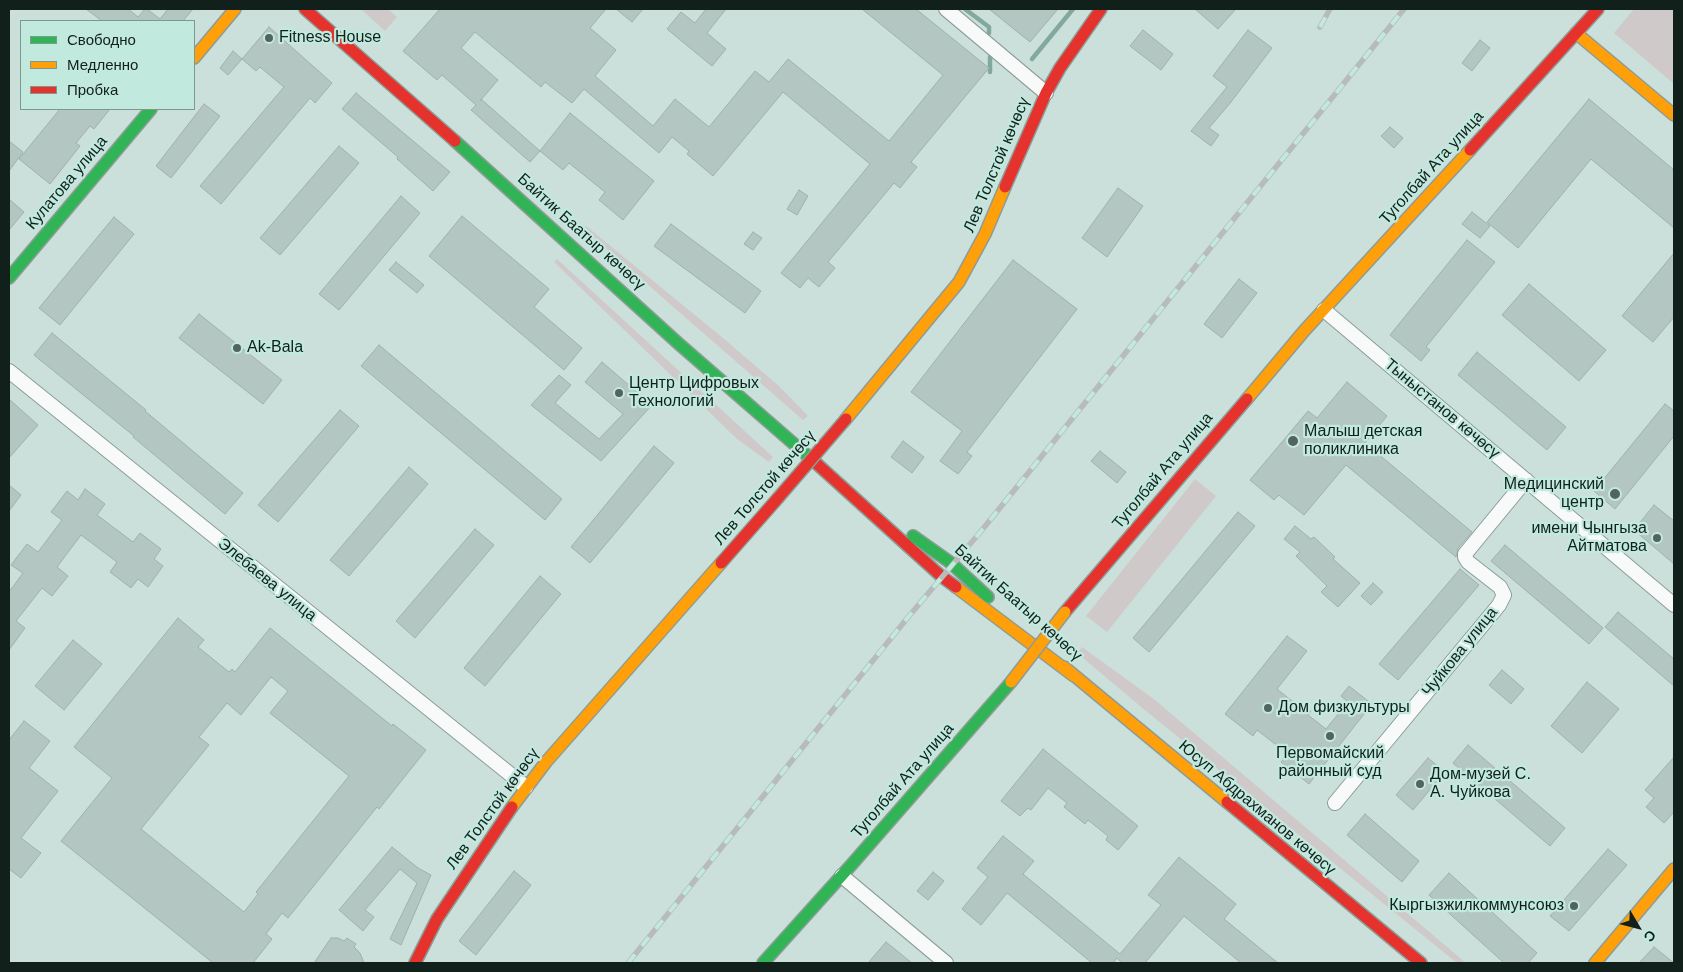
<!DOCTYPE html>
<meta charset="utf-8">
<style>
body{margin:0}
#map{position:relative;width:1683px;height:972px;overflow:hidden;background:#cbe0da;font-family:Helvetica,sans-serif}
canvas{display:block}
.frame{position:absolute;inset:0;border:10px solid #12201c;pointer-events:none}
.legend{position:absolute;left:20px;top:20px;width:175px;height:90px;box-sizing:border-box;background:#c2e9de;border:1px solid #7c9990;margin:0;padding:6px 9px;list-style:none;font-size:15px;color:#12201c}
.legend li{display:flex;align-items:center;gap:10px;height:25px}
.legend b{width:25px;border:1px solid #7c9990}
.north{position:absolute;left:1613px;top:902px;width:50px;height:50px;-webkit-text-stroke:4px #c2e9de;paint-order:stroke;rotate:127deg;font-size:14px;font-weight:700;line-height:20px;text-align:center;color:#12201c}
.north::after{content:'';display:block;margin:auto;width:18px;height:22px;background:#12201c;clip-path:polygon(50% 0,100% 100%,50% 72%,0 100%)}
</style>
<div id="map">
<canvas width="1683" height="972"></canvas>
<div class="frame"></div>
<ul class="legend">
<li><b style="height:6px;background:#30b455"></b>Свободно</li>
<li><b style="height:6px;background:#ff9f0a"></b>Медленно</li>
<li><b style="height:6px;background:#e5322d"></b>Пробка</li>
</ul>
<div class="north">С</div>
</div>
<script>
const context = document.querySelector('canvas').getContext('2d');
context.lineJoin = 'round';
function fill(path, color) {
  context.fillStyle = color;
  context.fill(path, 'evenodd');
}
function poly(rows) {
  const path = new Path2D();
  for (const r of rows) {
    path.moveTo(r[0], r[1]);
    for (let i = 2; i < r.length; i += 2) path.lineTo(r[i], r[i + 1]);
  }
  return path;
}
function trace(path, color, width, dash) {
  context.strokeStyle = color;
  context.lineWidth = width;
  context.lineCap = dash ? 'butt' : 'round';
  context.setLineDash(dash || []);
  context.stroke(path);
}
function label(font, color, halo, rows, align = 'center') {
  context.font = font + ' Helvetica,sans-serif';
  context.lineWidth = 4.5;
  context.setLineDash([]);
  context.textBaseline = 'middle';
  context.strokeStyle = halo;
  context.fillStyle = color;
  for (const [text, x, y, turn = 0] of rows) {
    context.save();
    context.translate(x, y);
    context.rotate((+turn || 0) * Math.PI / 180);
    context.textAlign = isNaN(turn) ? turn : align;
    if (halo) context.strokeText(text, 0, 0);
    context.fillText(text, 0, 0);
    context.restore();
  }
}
fill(poly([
 [361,9,388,9,397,17,385,31],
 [1634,9,1674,9,1674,84,1614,33],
 [586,226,723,338,780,387,808,416,803,420,584,229],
 [557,259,773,457,769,462,737,439,554,262],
 [1195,479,1216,496,1107,632,1086,616],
 [1082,647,1155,700,1466,963,1457,963,1146,711,1077,653]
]), '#d0c9c9');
trace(poly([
 [965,9,989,27,989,33],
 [990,57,990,72],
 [1032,59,1073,9]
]), '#83a99e', 4.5);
const building = poly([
 [86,9,128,9,138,17,145,9,147,9,160,19,168,9,193,9,183,21,102,21,86,9],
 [440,9,606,9,590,28,616,50,595,76,653,126,675,99,709,127,755,71,769,82,788,59,889,141,943,75,862,9,916,9,989,68,911,162,917,167,900,188,894,183,828,262,835,268,819,287,808,278,800,288,781,273,870,164,783,92,713,176,687,154,689,151,672,137,659,153,584,89,572,103,545,82,541,87,475,32,461,48,498,80,480,101,481,99,540,151,530,162,471,110,476,105,442,75,437,80,403,51,440,9],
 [616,9,643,9,632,22,616,9],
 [706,9,726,9,707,33,726,49,712,66,667,29,681,12,695,23,706,9],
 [989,9,1058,9,1030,42,989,9],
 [1195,9,1236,9,1218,29,1195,9],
 [269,27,332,83,315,103,310,98,221,204,200,186,284,87,260,67,256,71,242,59,269,27],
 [1143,30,1173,54,1161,70,1130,46,1143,30],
 [1248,30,1272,48,1231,102,1209,128,1219,135,1211,146,1191,131,1227,87,1213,76,1248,30],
 [1480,40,1490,48,1472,71,1462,63,1480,40],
 [233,51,242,59,228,75,220,68,233,51],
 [356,93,450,172,433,191,397,159,398,157,342,109,356,93],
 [1589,99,1674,170,1674,228,1591,159,1518,248,1487,222,1589,99],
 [204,104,220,116,171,178,156,166,204,104],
 [60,109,110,109,94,129,90,126,76,143,80,146,50,184,19,159,60,109],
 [570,113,654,181,623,220,599,200,605,192,569,163,563,170,540,151,570,113],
 [1390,127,1403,138,1394,148,1381,136,1390,127],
 [9,141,23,152,9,171,9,141],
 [339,146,359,163,280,255,260,238,339,146],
 [1118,188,1143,206,1107,257,1082,238,1118,188],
 [799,190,808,196,797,215,787,209,799,190],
 [401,196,420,213,339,310,319,294,401,196],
 [9,199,24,212,9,230,9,199],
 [1472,212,1490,226,1480,238,1462,224,1472,212],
 [462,216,549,289,534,307,582,348,564,370,429,256,462,216],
 [114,217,134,234,60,325,39,308,114,217],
 [671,224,761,291,745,313,654,246,671,224],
 [753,232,762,238,753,250,744,244,753,232],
 [1467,240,1495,262,1426,347,1430,350,1421,361,1390,335,1467,240],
 [1674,253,1674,317,1653,342,1622,316,1674,253],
 [1013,260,1077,309,967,452,972,456,958,474,940,461,962,431,911,392,1013,260],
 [396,262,424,285,417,293,389,270,396,262],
 [1239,279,1257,293,1222,338,1204,324,1239,279],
 [1529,284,1606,350,1579,381,1502,315,1529,284],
 [199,314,282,380,263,404,179,338,199,314],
 [52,333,146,410,145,411,243,493,225,514,133,437,134,436,34,355,52,333],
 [379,345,562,499,545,520,361,366,379,345],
 [1477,352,1566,427,1547,450,1458,375,1477,352],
 [602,362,652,405,601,461,531,405,559,375,571,385,555,403,599,439,623,414,585,382,602,362],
 [1347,382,1387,416,1365,443,1472,532,1458,548,1456,557,1346,465,1304,515,1279,495,1274,500,1250,480,1308,411,1317,418,1347,382],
 [9,399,38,425,9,458,9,399],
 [1665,404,1674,411,1674,436,1615,509,1594,491,1665,404],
 [340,410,359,426,278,522,258,505,340,410],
 [903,441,924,457,912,473,891,457,903,441],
 [654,446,674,463,590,563,571,547,654,446],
 [1100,451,1126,472,1117,483,1091,461,1100,451],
 [409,467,428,484,349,576,330,560,409,467],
 [9,485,21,495,9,511,9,485],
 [85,489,105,504,97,515,133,542,140,533,161,549,154,559,163,566,148,587,138,579,131,588,110,572,117,562,81,535,57,567,68,576,52,596,42,588,16,621,25,628,9,650,9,592,23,573,11,565,27,544,38,552,62,520,51,512,67,491,78,500,85,489],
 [1654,505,1674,521,1674,564,1634,530,1654,505],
 [1238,512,1255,526,1149,652,1133,638,1238,512],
 [1295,526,1311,539,1314,537,1335,557,1333,559,1360,583,1338,607,1321,592,1327,586,1296,556,1300,552,1284,539,1295,526],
 [475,529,494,545,415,638,396,621,475,529],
 [1505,545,1603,628,1589,644,1491,561,1505,545],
 [1460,569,1479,585,1398,680,1379,664,1460,569],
 [540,576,561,594,485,686,464,668,540,576],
 [1373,583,1383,592,1371,605,1361,596,1373,583],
 [1618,612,1674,659,1674,686,1605,627,1618,612],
 [178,618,204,640,198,647,229,672,232,669,235,672,270,628,392,726,393,724,426,750,379,809,377,807,288,918,282,913,266,934,272,939,253,963,213,963,61,841,112,778,74,747,178,618],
 [271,677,288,691,270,713,349,776,256,892,258,894,244,912,141,829,209,745,199,737,227,703,241,715,271,677],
 [1287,636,1307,651,1277,689,1297,705,1299,702,1311,711,1308,715,1326,729,1348,702,1341,696,1349,686,1372,704,1309,784,1281,762,1288,754,1257,730,1253,736,1225,714,1287,636],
 [73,640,102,664,64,710,35,686,73,640],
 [1502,670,1524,689,1511,704,1489,685,1502,670],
 [1587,682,1619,709,1582,753,1551,726,1587,682],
 [24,721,50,741,29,768,58,791,21,838,41,853,21,878,9,869,9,740,24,721],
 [1468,745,1565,828,1550,846,1453,763,1468,745],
 [1043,749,1138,826,1118,850,1106,840,1108,836,1088,820,1085,824,1064,807,1067,803,1048,788,1031,810,1028,808,1020,816,1001,801,1043,749],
 [1674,757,1674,812,1664,823,1646,807,1654,798,1645,790,1674,757],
 [1428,758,1445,772,1413,810,1396,795,1428,758],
 [1365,814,1419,861,1402,882,1347,835,1365,814],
 [1003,836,1034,861,1023,874,1120,954,1161,905,1148,895,1179,857,1236,904,1224,919,1278,963,1241,963,1184,916,1145,963,1122,963,1117,958,1113,963,1092,963,1007,893,981,925,962,909,988,877,977,868,1003,836],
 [392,847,418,868,431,875,401,945,390,939,417,883,400,869,365,910,374,917,363,931,339,910,392,847],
 [1608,849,1627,865,1569,931,1550,916,1608,849],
 [514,871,531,885,476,955,459,941,514,871],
 [933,872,944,881,928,900,917,891,933,872],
 [1449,873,1537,953,1528,963,1504,963,1429,895,1449,873],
 [331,938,338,938,344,941,347,938,356,944,354,947,360,953,364,963,314,963,331,938],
 [886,942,912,963,868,963,886,942],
 [1654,947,1674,963,1639,963,1654,947]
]);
fill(building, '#b3c6c1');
trace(building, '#a0b0ab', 1);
const street = poly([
 [946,9,1046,93],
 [1324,310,1674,605],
 [9,371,526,787],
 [1335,803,1499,605,1504,595,1500,587,1468,562,1465,557,1465,554,1526,480],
 [842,876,946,963]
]);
const fast = poly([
 [455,141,679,344,817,464],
 [9,278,151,109],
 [913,536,951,563,988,597],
 [763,963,853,863,1011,682]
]);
const slow = poly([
 [1576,33,1674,115],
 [194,58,235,9],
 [1247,399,1304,331,1470,150],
 [846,419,959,282,985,234,1005,187],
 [956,587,1074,676],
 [1064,667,1227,802],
 [512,807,546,762,721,563],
 [1595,963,1674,869]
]);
const jam = poly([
 [305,9,455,141],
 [1470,150,1598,9],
 [1005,187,1046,93,1060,68,1101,9],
 [817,464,941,576,956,587],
 [721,563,778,498],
 [1065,612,1247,399],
 [1227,802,1421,963],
 [415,963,437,919,512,807]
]);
trace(street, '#8c9c97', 16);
trace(fast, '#8c9c97', 14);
trace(slow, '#8c9c97', 14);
trace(jam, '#8c9c97', 14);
trace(street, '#f7faf9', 14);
trace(fast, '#30b455', 11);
trace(slow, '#ff9f0a', 11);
trace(jam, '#e5322d', 11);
const rail = poly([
 [1320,27,1330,9],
 [628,963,909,616,982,530,1404,9]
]);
trace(rail, '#b7bcbb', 5.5);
trace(rail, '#c2e9de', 4, [11]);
const slowBridge = poly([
 [1011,682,1065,612]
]);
const jamBridge = poly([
 [778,498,846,419]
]);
trace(slowBridge, '#8c9c97', 14, []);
trace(jamBridge, '#8c9c97', 14, []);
trace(slowBridge, '#ff9f0a', 11);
trace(jamBridge, '#e5322d', 11);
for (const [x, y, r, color] of [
 [269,38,5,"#53635e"],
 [237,348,5,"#53635e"],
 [619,393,5,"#53635e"],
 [1293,441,6,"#53635e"],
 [1615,494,6,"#53635e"],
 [1657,538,5,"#53635e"],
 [1268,708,5,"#53635e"],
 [1330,736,5,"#53635e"],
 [1420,784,5,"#53635e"],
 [1574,906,5,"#53635e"]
]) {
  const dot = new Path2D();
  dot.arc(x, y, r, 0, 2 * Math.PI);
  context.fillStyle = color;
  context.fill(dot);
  trace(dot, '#c2e9de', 2);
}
label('16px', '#12201c', '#c2e9de', [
 ["Fitness House",279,38],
 ["Ak-Bala",247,348],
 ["Центр Цифровых",629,384],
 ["Технологий",629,402],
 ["Малыш детская",1304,432],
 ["поликлиника",1304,450],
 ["Медицинский",1604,485,"right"],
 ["центр",1604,503,"right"],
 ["имени Чынгыза",1647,529,"right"],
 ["Айтматова",1647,547,"right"],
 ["Дом физкультуры",1278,708],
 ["Первомайский",1330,754,"center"],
 ["районный суд",1330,772,"center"],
 ["Дом-музей С.",1430,775],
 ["А. Чуйкова",1430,793],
 ["Кыргызжилкоммунсоюз",1564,906,"right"]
], 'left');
label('16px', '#12201c', '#c2e9de', [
 ["Лев Толстой көчөсү",997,165,-67],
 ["Туголбай Ата улица",1432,168,-48],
 ["Кулатова улица",67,183,-50],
 ["Байтик Баатыр көчөсү",581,232,42],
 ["Тыныстанов көчөсү",1442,409,40],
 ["Туголбай Ата улица",1163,471,-50],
 ["Лев Толстой көчөсү",765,488,-49],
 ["Элебаева улица",267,580,39],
 ["Байтик Баатыр көчөсү",1018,603,42],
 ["Чуйкова улица",1460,652,-51],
 ["Туголбай Ата улица",903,781,-49],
 ["Юсуп Абдрахманов көчөсү",1257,808,40],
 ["Лев Толстой көчөсү",493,809,-54]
]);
</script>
